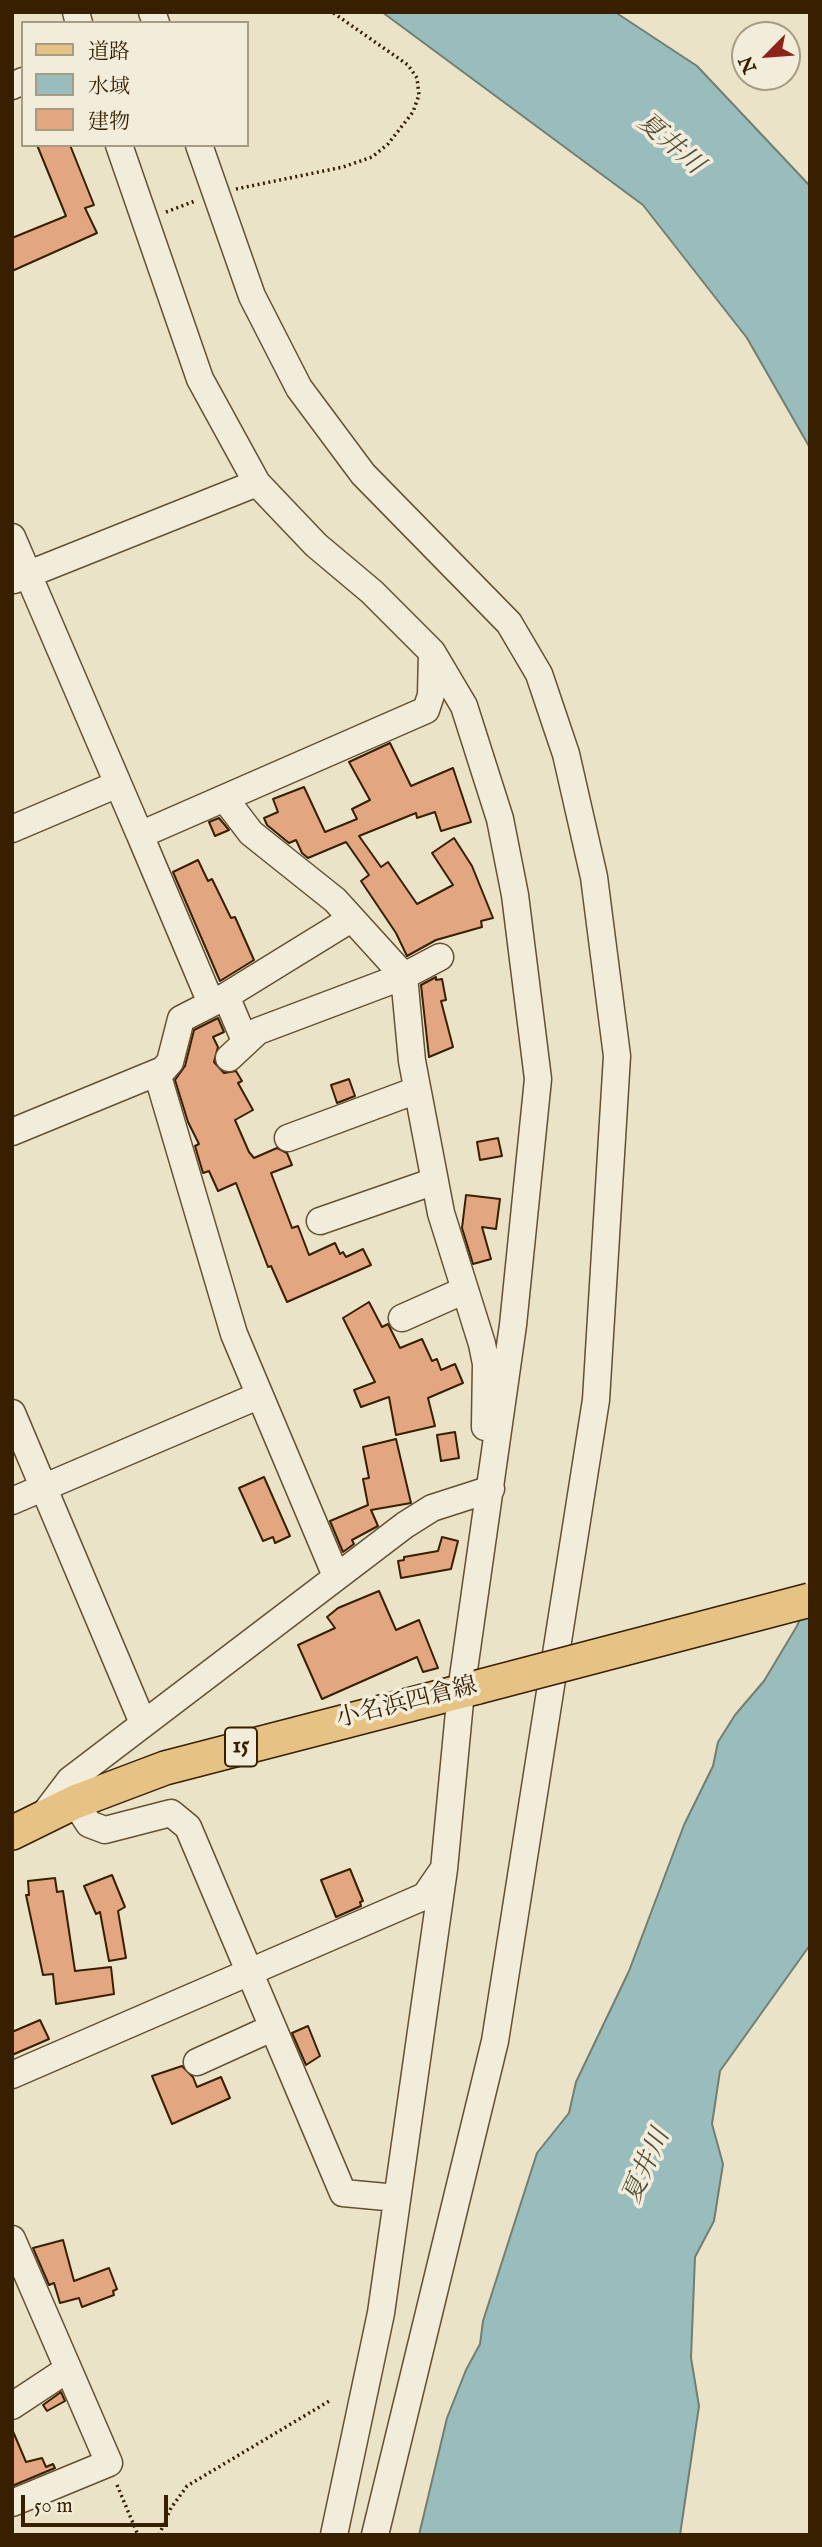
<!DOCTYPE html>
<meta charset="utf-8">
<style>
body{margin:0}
#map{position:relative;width:822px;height:2547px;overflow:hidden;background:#ebe3c8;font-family:"IM FELL English","Noto Serif JP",serif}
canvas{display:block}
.frame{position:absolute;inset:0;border:14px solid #371f00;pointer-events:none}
.legend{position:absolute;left:21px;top:21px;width:228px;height:126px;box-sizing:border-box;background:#f2eddb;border:2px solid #a79b83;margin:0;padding:9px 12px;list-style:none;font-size:21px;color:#371f00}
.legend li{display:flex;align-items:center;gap:14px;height:35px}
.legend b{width:35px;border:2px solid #a79b83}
.north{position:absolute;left:731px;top:21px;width:70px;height:70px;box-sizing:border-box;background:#f2eddb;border:2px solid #a79b83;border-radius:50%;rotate:245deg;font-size:19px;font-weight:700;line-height:28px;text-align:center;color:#371f00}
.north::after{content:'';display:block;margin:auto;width:24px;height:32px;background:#8f2418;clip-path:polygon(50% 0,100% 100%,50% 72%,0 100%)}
.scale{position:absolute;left:21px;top:2495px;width:147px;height:32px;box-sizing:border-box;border:4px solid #371f00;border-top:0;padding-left:9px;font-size:21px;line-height:24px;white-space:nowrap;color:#371f00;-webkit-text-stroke:5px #f2eddb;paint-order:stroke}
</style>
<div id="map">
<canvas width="822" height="2547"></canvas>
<div class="frame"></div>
<ul class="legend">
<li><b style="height:9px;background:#e6c284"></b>道路</li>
<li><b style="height:19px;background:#99bdbc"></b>水域</li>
<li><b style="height:19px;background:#e2a680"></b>建物</li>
</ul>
<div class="north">N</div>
<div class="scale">50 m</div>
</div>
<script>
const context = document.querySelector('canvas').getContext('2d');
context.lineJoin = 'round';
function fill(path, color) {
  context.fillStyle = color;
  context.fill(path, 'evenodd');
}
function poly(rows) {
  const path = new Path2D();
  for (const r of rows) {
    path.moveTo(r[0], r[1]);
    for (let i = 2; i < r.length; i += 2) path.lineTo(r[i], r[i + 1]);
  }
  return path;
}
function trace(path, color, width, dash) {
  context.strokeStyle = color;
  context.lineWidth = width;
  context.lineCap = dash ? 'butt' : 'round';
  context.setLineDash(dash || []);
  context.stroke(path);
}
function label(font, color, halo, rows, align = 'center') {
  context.font = font + ' "IM FELL English","Noto Serif JP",serif';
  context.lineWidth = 7;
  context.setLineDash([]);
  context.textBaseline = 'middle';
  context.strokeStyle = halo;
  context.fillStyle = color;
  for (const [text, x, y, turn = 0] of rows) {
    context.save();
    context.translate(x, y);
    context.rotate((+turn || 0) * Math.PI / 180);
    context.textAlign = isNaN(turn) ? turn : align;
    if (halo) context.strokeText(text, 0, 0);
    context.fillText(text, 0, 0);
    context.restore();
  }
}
const water = poly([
 [382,12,615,12,697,66,810,186,810,448,747,338,643,205,382,12],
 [810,1594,810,1945,720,2071,712,2124,723,2164,714,2221,695,2257,691,2358,699,2406,680,2535,419,2535,447,2418,466,2370,480,2344,483,2321,537,2153,569,2113,576,2082,629,1971,684,1825,713,1766,718,1742,735,1715,764,1681,797,1626,810,1594]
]);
fill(water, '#99bdbc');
trace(water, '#727e71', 2);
const building = poly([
 [37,145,70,145,94,205,85,208,97,233,12,271,12,238,66,216,37,145],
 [390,743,411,786,453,768,471,822,441,831,435,812,417,818,416,813,359,836,381,867,388,862,417,904,453,885,432,853,454,838,472,866,493,918,481,921,482,927,436,940,407,956,396,933,361,881,369,875,346,842,308,858,302,853,296,840,289,843,267,825,264,818,278,812,273,799,304,787,325,832,357,819,352,809,370,800,349,762,390,743],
 [219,818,229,830,215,836,209,822,219,818],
 [198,860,208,881,212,879,231,918,235,917,254,960,220,981,173,872,198,860],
 [436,977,436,980,442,979,446,1000,441,1001,453,1047,429,1057,421,985,436,977],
 [218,1018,224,1032,213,1037,218,1047,214,1062,224,1073,236,1071,242,1081,238,1083,253,1110,235,1120,249,1152,254,1158,277,1148,287,1153,292,1165,271,1173,292,1228,298,1226,309,1255,335,1243,340,1254,343,1252,346,1257,363,1249,371,1265,287,1302,271,1266,268,1267,236,1183,218,1191,209,1171,203,1173,195,1146,199,1144,188,1122,175,1080,185,1066,194,1030,218,1018],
 [349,1079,355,1096,337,1103,331,1085,349,1079],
 [498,1138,502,1156,480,1160,477,1142,498,1138],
 [466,1195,500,1199,496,1229,482,1227,491,1259,473,1264,462,1228,466,1195],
 [369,1302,382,1327,388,1324,400,1348,422,1339,432,1361,437,1359,441,1370,455,1364,463,1383,428,1398,435,1426,396,1435,389,1397,361,1407,354,1390,375,1382,343,1318,369,1302],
 [455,1432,459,1458,441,1461,437,1435,455,1432],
 [396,1439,411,1503,371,1510,378,1526,352,1540,354,1544,343,1552,330,1521,368,1505,363,1479,369,1478,363,1447,396,1439],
 [264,1477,290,1536,275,1543,273,1537,263,1541,239,1488,264,1477],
 [442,1537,458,1541,451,1569,401,1578,398,1561,404,1560,404,1557,438,1551,442,1537],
 [379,1591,396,1630,419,1620,438,1668,423,1672,417,1657,322,1699,298,1645,335,1628,327,1617,338,1608,379,1591],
 [350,1869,363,1901,360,1902,361,1906,336,1917,321,1880,350,1869],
 [112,1875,125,1907,118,1911,126,1958,109,1961,100,1912,96,1914,84,1886,112,1875],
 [55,1878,57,1892,63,1891,75,1971,111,1967,114,1994,56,2004,53,1974,43,1975,26,1895,29,1895,28,1881,55,1878],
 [40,2020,49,2039,12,2055,12,2032,40,2020],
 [308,2026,320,2056,306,2065,292,2033,308,2026],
 [182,2066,193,2077,197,2087,221,2077,230,2098,172,2124,152,2076,182,2066],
 [63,2240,74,2281,109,2268,117,2289,113,2291,114,2295,82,2307,79,2298,60,2303,54,2283,49,2285,33,2248,63,2240],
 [61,2392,65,2401,47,2411,43,2405,61,2392],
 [12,2429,26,2462,42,2458,46,2467,53,2464,55,2468,12,2486,12,2429]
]);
fill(building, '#e2a680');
trace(building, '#371f00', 2);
const minor = poly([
 [76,12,79,23],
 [152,12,156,23],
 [12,86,23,81],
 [119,145,200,379,257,483,316,545,372,592,432,652,464,706,500,819,515,895,538,1079,513,1325,461,1691,444,1869,381,2313,334,2535],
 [199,145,252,296,299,388,363,474,509,623,539,674,566,754,594,877,617,1056,596,1400,495,2041,375,2535],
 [12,537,140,835,426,710,431,695,432,652],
 [14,580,257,483],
 [225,799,251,833,335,900,404,976,412,1061,441,1213,482,1344,486,1364,485,1427],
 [12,829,118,784],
 [140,835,211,1003],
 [226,996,245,1041],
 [229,1058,258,1031,404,976,440,957],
 [157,1073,234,1334,336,1576],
 [12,1132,163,1070,170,1062,181,1019,226,996,351,919],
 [288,1138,417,1090],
 [320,1221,435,1181],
 [402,1318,465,1290],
 [12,1413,143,1723],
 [12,1501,258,1396],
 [75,1802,89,1824,105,1830,171,1813,188,1827,343,2193,397,2198],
 [42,1817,70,1780,405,1525,432,1508,491,1489],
 [197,2062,272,2028],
 [12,2075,425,1896,443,1870],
 [12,2239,109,2463,12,2503],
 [12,2406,68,2369]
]);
const major = poly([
 [12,1833,75,1802,165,1768,478,1687]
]);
trace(minor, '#645032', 29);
trace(major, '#371f00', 36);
trace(poly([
 [236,189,343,167,372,157,388,144,413,112,419,95,417,78,408,65,332,12],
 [166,212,195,201],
 [117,2485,138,2535],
 [159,2535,171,2508,187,2486,331,2400]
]), '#371f00', 3.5, [2, 3.5]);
trace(minor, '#f2eddb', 26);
trace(major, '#e6c284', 33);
const majorBridge = poly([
 [478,1687,810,1600]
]);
trace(majorBridge, '#371f00', 36, []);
trace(majorBridge, '#e6c284', 33);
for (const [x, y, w] of [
 [241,1747,32]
]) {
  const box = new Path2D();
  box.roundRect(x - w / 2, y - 19.5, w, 39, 5);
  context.fillStyle = '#f2eddb';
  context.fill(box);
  trace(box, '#371f00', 2);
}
label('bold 23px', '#371f00', null, [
 ["15",241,1747]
]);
label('24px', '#371f00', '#f2eddb', [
 ["小名浜四倉線",407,1704,-14]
]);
label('italic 26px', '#544e38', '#f2eddb', [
 ["夏井川",669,145,41],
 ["夏井川",648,2167,-66]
]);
</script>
